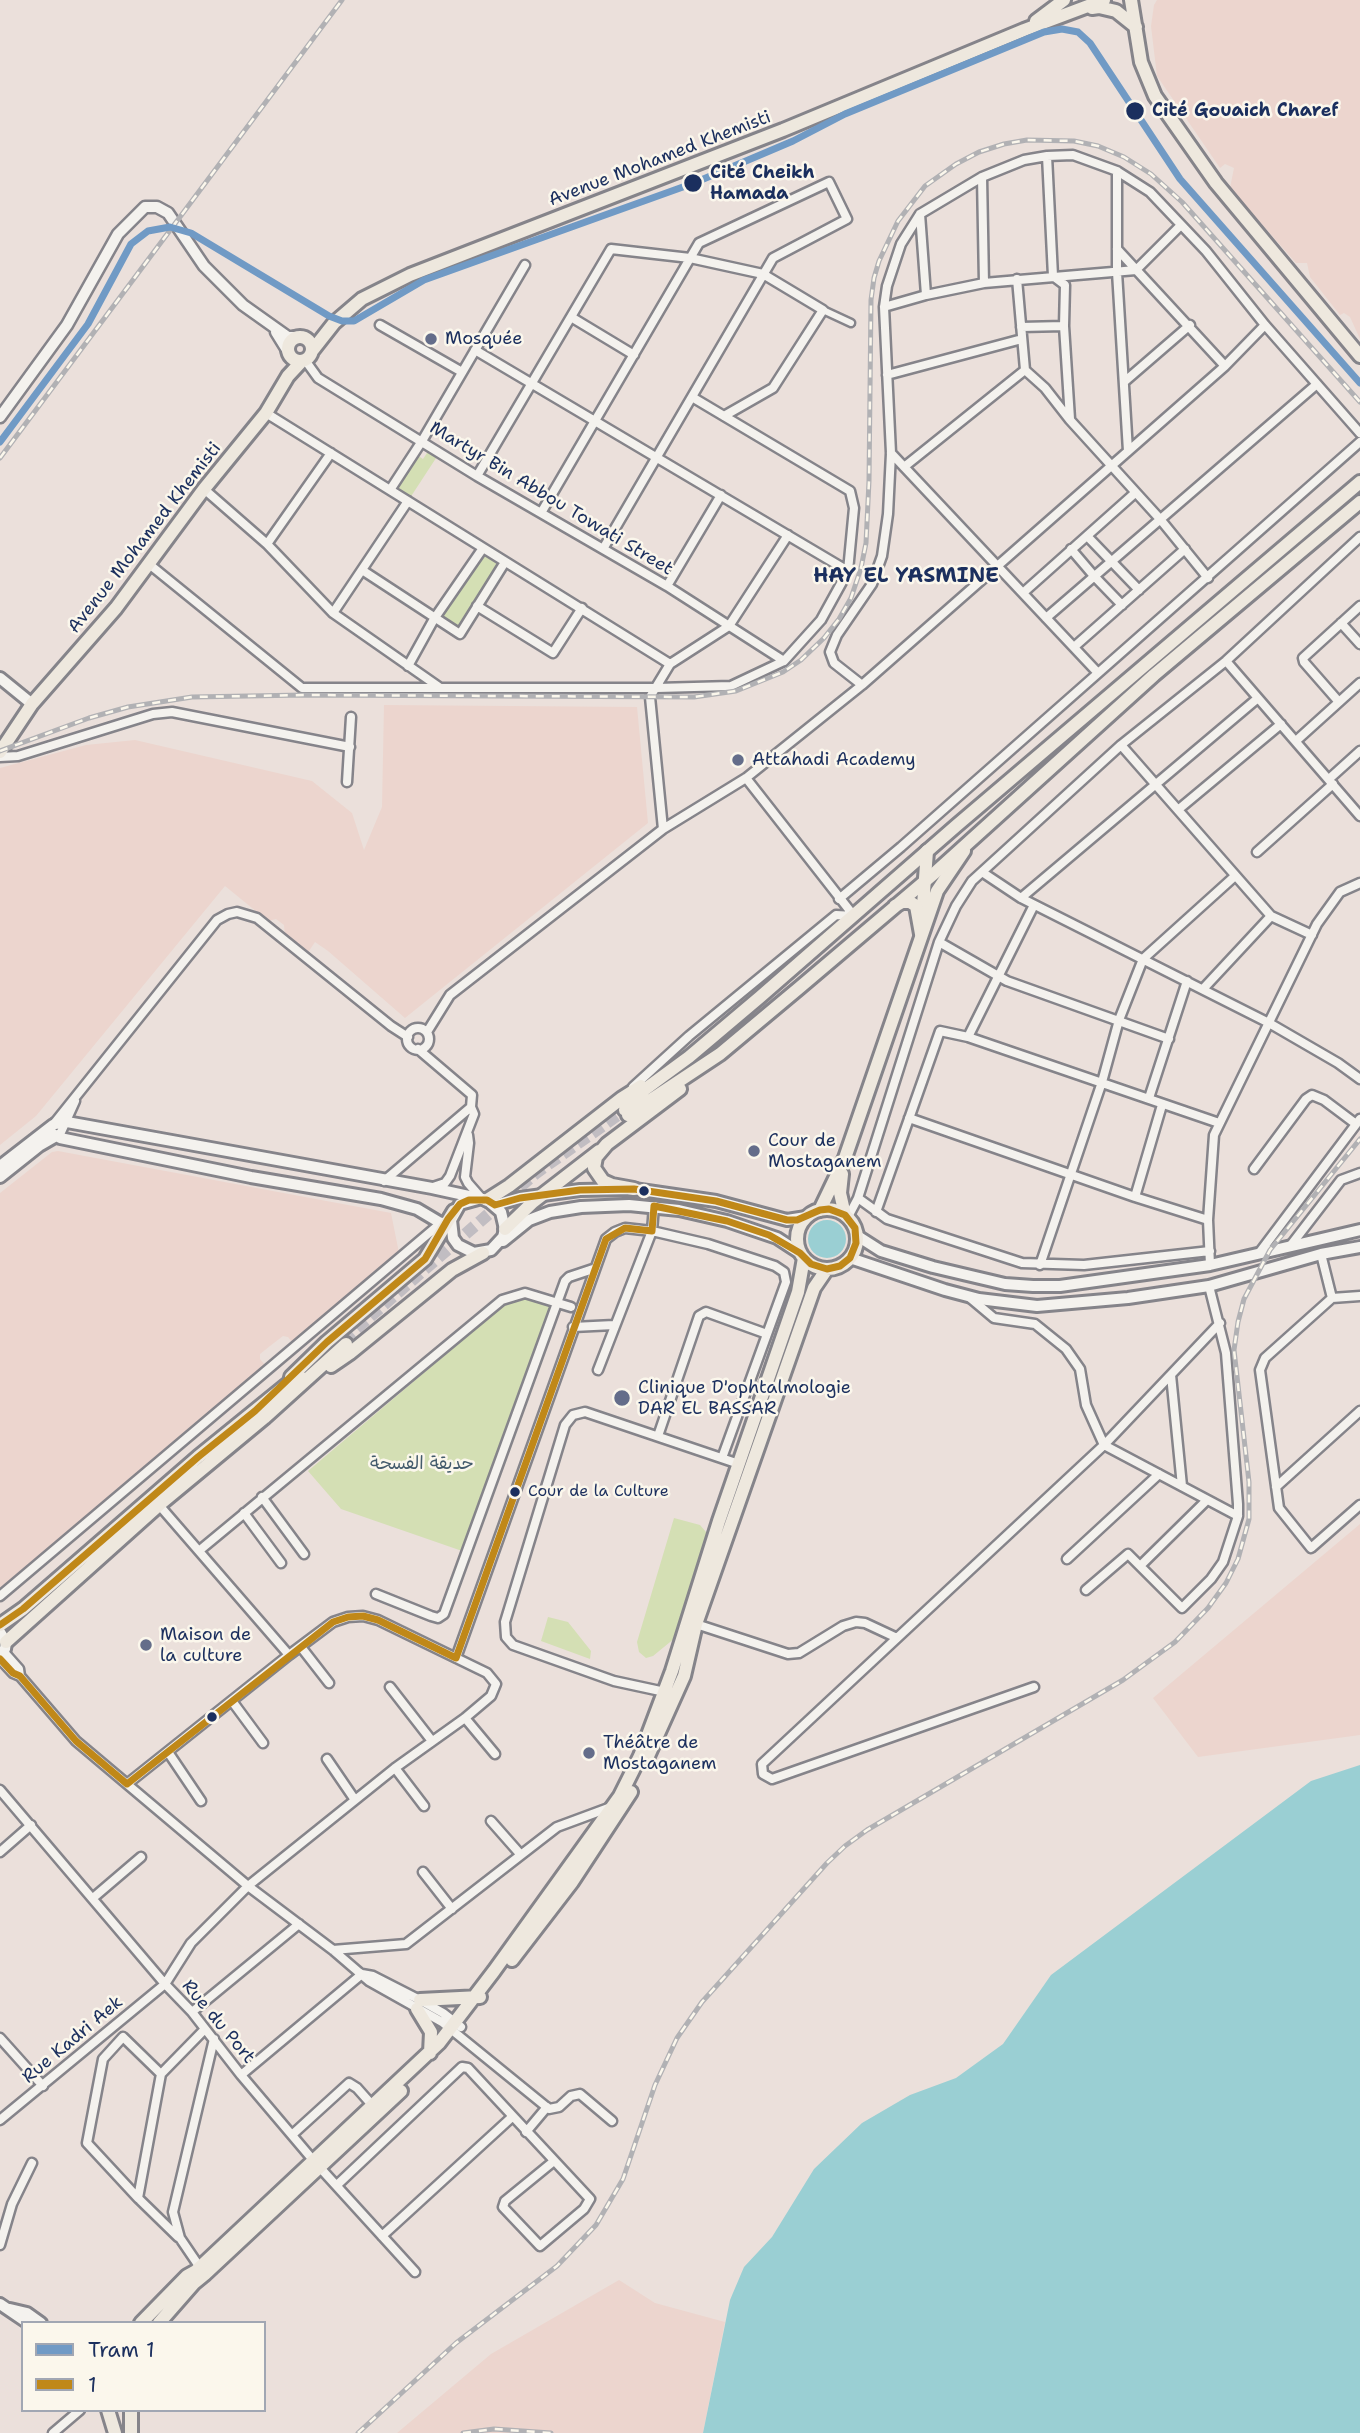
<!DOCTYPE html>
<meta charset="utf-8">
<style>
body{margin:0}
#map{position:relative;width:1360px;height:2433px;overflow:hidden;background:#ebe0db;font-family:"Shantell Sans",sans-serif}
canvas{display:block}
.legend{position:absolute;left:21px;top:2321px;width:245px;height:91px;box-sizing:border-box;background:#fbf7ec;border:2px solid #a1a7b3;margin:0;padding:9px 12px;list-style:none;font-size:21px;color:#1b2f5e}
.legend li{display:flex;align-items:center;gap:14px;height:35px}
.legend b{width:35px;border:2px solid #a1a7b3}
</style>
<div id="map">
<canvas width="1360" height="2433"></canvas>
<ul class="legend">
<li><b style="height:9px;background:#709ac5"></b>Tram 1</li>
<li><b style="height:9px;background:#c08818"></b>1</li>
</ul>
</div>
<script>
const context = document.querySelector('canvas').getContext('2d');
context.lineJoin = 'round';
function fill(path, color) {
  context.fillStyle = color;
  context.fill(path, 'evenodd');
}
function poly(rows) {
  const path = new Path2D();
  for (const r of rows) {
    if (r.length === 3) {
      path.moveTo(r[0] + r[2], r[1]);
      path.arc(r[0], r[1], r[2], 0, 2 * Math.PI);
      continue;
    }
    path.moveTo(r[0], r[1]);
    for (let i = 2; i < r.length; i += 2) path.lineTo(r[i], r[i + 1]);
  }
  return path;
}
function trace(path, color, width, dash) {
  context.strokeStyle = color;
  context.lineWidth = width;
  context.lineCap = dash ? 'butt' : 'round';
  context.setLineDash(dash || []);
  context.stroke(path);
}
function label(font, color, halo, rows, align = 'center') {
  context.font = font + ' "Shantell Sans","Playpen Sans Arabic",sans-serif';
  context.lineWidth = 5;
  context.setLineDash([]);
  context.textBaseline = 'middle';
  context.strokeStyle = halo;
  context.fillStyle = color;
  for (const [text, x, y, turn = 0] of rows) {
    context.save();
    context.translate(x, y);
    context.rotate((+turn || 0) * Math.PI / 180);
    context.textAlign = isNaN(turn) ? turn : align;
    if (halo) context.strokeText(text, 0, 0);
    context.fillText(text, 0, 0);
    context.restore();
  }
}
fill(poly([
 [1157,0,1360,0,1360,339,1350,317,1344,313,1340,315,1310,277,1307,263,1296,263,1230,188,1234,168,1225,164,1220,168,1157,76,1151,26,1154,5],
 [384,705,637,707,648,823,405,1018,328,951,315,942,307,954,285,936,284,925,276,919,268,921,225,886,36,1116,0,1145,0,768,86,745,135,740,312,781,352,813,364,850,382,807],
 [58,1151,391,1213,399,1253,292,1342,288,1337,283,1336,270,1346,260,1354,260,1359,265,1365,0,1590,0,1193,52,1152],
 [1360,1524,1360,1735,1198,1757,1153,1698],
 [619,2280,655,2303,725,2322,703,2433,397,2433,491,2354]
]), '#ecd5ce');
fill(poly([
 [431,447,440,452,408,501,390,490,414,453,423,459],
 [483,548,505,562,460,634,434,619],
 [526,1299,550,1305,465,1552,341,1509,308,1471,504,1305],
 [674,1518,700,1525,706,1532,707,1540,675,1638,653,1656,646,1658,639,1652,637,1642],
 [548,1617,568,1622,591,1651,590,1659,541,1641]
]), '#d4dfb4');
fill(poly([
 [827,1239,19],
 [1360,1765,1360,2433,703,2433,730,2300,744,2267,772,2237,814,2169,862,2123,910,2095,956,2078,1003,2044,1051,1975,1311,1781]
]), '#9acfd3');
trace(poly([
 [343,1340,536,1173,625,1110]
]), '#c1bdc2', 12, [12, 6]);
const pedestrian = poly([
 [823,310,851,323]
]);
const minor = poly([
 [1047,156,1053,276,1065,285,1064,326,1070,419],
 [1117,171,1117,272,1128,451],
 [982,177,984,283],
 [920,214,926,295],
 [1117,249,1225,366],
 [1017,279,1025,370],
 [884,307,926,295,984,283,1136,270,1181,225],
 [571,317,634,355],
 [380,325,462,372],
 [1021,327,1064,326],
 [475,350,848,571],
 [305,360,318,378,477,476,667,586,784,661],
 [887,375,1022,339],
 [1124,382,1190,325],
 [266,413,670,664,650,697,663,829],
 [891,453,1098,673],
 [904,467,1025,370,1045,388,1070,420,1160,519,1208,578],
 [477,476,611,249,690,258,763,274,823,310,773,388,724,416],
 [204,489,267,544,333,613,439,687],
 [390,490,422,441,525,265],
 [541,513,699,243,829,182,847,219,773,258,603,549],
 [1088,537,1139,590],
 [267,544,331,453],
 [1071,549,1094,576,1122,605],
 [149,564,302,688,657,688,731,686,784,661,821,620,848,571,854,508,850,491,692,397],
 [362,570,460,634,505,562],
 [667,586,721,495],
 [1024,592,1135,493],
 [477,606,553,653,582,608],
 [333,613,408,501],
 [1046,618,1317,384],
 [1341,623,1360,644],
 [1074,647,1185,549],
 [1226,661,1360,816],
 [670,664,729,626,788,535],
 [408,666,434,619,483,548],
 [862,685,834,663,830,652,837,635,872,584,882,556,888,514,891,453,884,307,887,286,901,244,920,214,982,177,1024,160,1047,156,1073,155,1117,171,1150,192,1206,251,1265,325,1360,433],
 [1339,702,1304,662,1303,658,1360,606],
 [1297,740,1360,683],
 [1121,745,1271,916,1312,935],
 [0,757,18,756,153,714,172,712,350,747],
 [746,778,854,916],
 [1329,779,1360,751],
 [347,782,351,717],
 [1179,809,1281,724],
 [1257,852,1333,784],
 [982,872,1021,898,1269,1023,1338,1063,1360,1079],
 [1021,898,1258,698],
 [839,899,901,847,1360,442],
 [939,942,1007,981,1169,1039],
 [1203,989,1271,916],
 [418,1039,11],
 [427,1032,450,995,663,829,746,778,862,685,1225,366,1265,325],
 [968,1037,1034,905],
 [418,1049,472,1095,471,1107,474,1114,450,1176,445,1183,433,1187],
 [633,1087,689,1036,836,915,854,916],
 [1149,1098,1187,981],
 [909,1118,1135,1197,1208,1220],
 [53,1125,217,920,228,914,237,912,257,918,391,1026,408,1037],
 [61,1132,75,1101],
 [468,1135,469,1143,465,1177,468,1183,482,1199],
 [1254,1169,1306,1099,1312,1095,1324,1100,1356,1124],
 [384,1181,471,1107],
 [1135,1197,1162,1105],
 [858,1198,887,1219,1022,1263,1084,1265,1210,1251],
 [876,1212,940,1031,968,1037,1219,1123],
 [848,1217,858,1198,939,942,956,906,972,881,1121,745,1226,661,1360,537],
 [1291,1245,1341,1180,1360,1173],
 [1260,1252,1360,1119],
 [1321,1254,1332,1298],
 [1040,1265,1102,1082,1119,1020,1143,959,1235,876],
 [1210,1265,1208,1220,1214,1135,1317,924,1340,892,1360,883],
 [1360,1296,1332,1298,1265,1358,1260,1370,1279,1508,1311,1548,1360,1505],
 [969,1297,994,1318,1035,1324,1066,1349,1080,1369,1086,1405,1104,1445,1238,1516],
 [573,1327,614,1325],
 [598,1370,652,1231,708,1244,775,1266,784,1272,786,1282,722,1458],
 [1171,1375,1182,1486],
 [658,1436,699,1316,706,1312,767,1334],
 [1276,1487,1360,1411],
 [262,1497,304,1554],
 [159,1505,289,1655],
 [244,1513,281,1563],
 [200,1550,502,1300,525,1293,571,1307],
 [1067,1559,1159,1474],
 [1140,1566,1207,1500],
 [1086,1590,1128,1554,1182,1608,1211,1579,1223,1562,1238,1516,1238,1504,1226,1353,1209,1286],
 [376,1594,431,1616,438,1618,444,1614,565,1281,569,1277,593,1269],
 [0,1596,442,1222],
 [696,1624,788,1654,799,1653,843,1626,856,1622,865,1623,895,1637],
 [301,1647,329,1683],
 [3,1651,19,1669,20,1676],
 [456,1658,606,1239,615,1232,625,1228,652,1231,654,1206],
 [0,1659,13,1673,20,1676,76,1741,248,1886,333,1950,369,1981,442,2022,549,2109,559,2107,571,2096,580,2094,612,2121],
 [390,1687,432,1741],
 [1034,1687,772,1779,763,1774,762,1764,1104,1445,1220,1323],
 [665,1692,614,1681,513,1645,506,1637,505,1622,565,1425,573,1415,585,1412,739,1464],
 [232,1701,263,1743],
 [465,1718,495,1754],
 [168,1752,201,1801],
 [327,1759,355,1800],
 [395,1768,424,1806],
 [0,1790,165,1984,192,2012,241,2075,313,2160,415,2272],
 [491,1821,521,1855],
 [0,1852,31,1825],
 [423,1872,452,1909],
 [93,1898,141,1857],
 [333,1950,406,1944,557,1827,611,1807],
 [362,1974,373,1976,420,2000,443,2013,461,2027],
 [192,2012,299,1924],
 [0,2038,43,2086],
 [241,2075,362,1974],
 [0,2120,165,1984,191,1943,248,1886,395,1768,465,1718,491,1696,496,1684,487,1673,378,1620,363,1616,348,1617,333,1622,289,1655,127,1784],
 [526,2132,547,2107],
 [293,2134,349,2083,357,2088,373,2106],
 [337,2185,462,2067,468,2068,590,2199,584,2209,540,2246,503,2207,505,2201,554,2161],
 [138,2198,87,2143,103,2059,123,2037,161,2074],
 [382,2236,512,2117],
 [178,2237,138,2198,161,2074,205,2029],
 [0,2245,12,2204,32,2163],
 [201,2269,180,2238,173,2212,214,2039],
 [53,2433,80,2410]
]);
const tertiary = poly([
 [276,332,289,353],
 [0,417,67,325,118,234,145,207,157,207,168,213,204,266,243,305,288,337,300,337]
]);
const secondary = poly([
 [0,678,32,704],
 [55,1124,67,1122,432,1188,487,1200,501,1212,505,1229,503,1237,491,1250,474,1253,458,1245,453,1238,451,1220,460,1204,478,1199],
 [53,1134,60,1138,251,1177,381,1199,417,1209,449,1228],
 [0,1166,53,1125],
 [0,1177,39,1146,58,1135],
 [495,1205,520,1198,580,1190,634,1189,716,1201,787,1220,806,1217],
 [856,1235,881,1251,933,1267,1005,1284,1033,1286,1060,1286,1210,1265,1360,1230],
 [503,1241,529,1220,550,1212,581,1207,629,1205,679,1210,727,1221,777,1238,800,1253],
 [850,1258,945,1290,979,1299,1037,1306,1128,1298,1209,1286,1321,1254,1360,1247],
 [0,1632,6,1642,5,1649,0,1654],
 [0,2304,28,2323],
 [10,2309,27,2313,41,2323]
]);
const primary = poly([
 [1131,0,1141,62,1155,96,1216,183,1360,356],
 [1092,8,1099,7,1116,11,1136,27],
 [1036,21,1064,0],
 [300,349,12],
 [312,351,334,323,362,299,410,275,783,130,1024,30,1104,0],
 [0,752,32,704,116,608,204,489,266,413,288,376,302,361],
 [922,919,927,851],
 [842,1174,840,1193,845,1215],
 [827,1239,30],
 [820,1210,845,1158,937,891,964,851],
 [648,1756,684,1676,696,1624,814,1288,827,1269],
 [512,1960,572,1882,631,1792],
 [420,2000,480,1997],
 [417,2009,431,2032,430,2053],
 [141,2323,187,2276,196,2271,439,2043,494,1971,620,1796,640,1756,672,1671,719,1521,798,1292,804,1258],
 [159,2323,194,2283,205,2274,401,2091],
 [108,2410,115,2433],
 [131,2433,131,2410]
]);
const trunk = poly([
 [895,906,902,902,910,902,916,906,921,934],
 [625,1110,644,1090,689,1057,760,997,956,826,1360,482],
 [628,1115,720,1054,799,988,937,871,1154,675,1360,502],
 [634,1189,612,1185,603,1181,594,1168,596,1157,607,1144,680,1089],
 [487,1200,509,1186,622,1098,641,1086],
 [505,1229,533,1202,599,1151],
 [331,1366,350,1353,452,1270,483,1253],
 [291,1377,327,1342,425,1259,454,1211],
 [0,1625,23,1609,198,1457,299,1375],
 [6,1642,159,1505,264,1418,346,1344]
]);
trace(pedestrian, '#85848a', 11);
trace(minor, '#85848a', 13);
trace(tertiary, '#85848a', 15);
trace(secondary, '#85848a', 16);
trace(primary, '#85848a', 18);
trace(trunk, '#85848a', 18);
trace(pedestrian, '#f4f2ee', 6);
trace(minor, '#f4f2ee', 8);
trace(tertiary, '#f4f2ee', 10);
trace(secondary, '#f4f2ee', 10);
trace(primary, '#eee8de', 12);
trace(trunk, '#eee8de', 12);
const rail = poly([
 [0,458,342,0],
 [0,751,89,718,128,707,192,697,304,695,694,697,736,691,783,672,801,660,824,638,839,619,851,598,861,568,866,543,869,481,871,300,874,278,879,261,898,221,925,186,956,164,979,152,1004,144,1027,140,1074,141,1098,146,1124,157,1151,174,1182,202,1360,402],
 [358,2433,456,2343,557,2266,596,2225,623,2179,655,2085,677,2038,702,2002,827,1863,845,1846,867,1830,1123,1680,1175,1642,1208,1608,1226,1583,1238,1559,1249,1519,1249,1482,1234,1350,1238,1322,1244,1299,1270,1250,1360,1139],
 [463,2433,494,2429,551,2433]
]);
trace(rail, '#b1b1b4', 5);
trace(rail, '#fbf7ec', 2.5, [8]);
trace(poly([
 [0,1625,23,1609,198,1457,255,1411,327,1342,425,1259,448,1219,460,1204,469,1200,487,1200,495,1205,520,1198,580,1190,634,1189,716,1201,787,1220,797,1220,820,1210,829,1209,845,1215,855,1228,856,1243,850,1258,840,1266,827,1269,811,1264,800,1253,769,1235,727,1221,654,1206,652,1231,625,1228,606,1239,456,1658,378,1620,363,1616,348,1617,333,1622,127,1784,76,1741,20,1676,13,1673,0,1659]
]), '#c08818', 7);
trace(poly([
 [0,442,88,324,131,244,148,231,170,227,191,233,329,316,342,321,354,321,424,280,694,183,793,141,845,114,1044,32,1062,29,1078,32,1090,43,1180,179,1360,383]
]), '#709ac5', 7);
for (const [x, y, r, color] of [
 [1135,111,10,"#1b2f5e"],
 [693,183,10,"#1b2f5e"],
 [431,339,7,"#646d8a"],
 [738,760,7,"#646d8a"],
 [754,1151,7,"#646d8a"],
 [644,1191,6,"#1b2f5e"],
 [622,1398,9,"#646d8a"],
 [515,1492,6,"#1b2f5e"],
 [146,1645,7,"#646d8a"],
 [212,1717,6,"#1b2f5e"],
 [589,1753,7,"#646d8a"]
]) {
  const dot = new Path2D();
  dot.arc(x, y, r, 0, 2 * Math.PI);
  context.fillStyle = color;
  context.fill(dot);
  trace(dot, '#fbf7ec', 2.5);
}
label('16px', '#1b2f5e', '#fbf7ec', [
 ["Cour de la Culture",528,1492]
], 'left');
label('bold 18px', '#1b2f5e', '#fbf7ec', [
 ["Cité Gouaich Charef",1152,111],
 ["Cité Cheikh",710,173],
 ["Hamada",710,194]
], 'left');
label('18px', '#1b2f5e', '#fbf7ec', [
 ["Avenue Mohamed Khemisti",660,159,-21],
 ["Martyr Bin Abbou Towati Street",551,499,31],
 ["Avenue Mohamed Khemisti",145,538,-52],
 ["Rue du Port",218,2022,50],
 ["Rue Kadri Aek",73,2040,-40]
]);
label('18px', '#1b2f5e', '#fbf7ec', [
 ["Mosquée",445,339],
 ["Attahadi Academy",752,760],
 ["Cour de",768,1141],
 ["Mostaganem",768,1162],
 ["Clinique D'ophtalmologie",638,1388],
 ["DAR EL BASSAR",638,1409],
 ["Maison de",160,1635],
 ["la culture",160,1656],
 ["Théâtre de",603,1743],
 ["Mostaganem",603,1764]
], 'left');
label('18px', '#445b6c', '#fbf7ec', [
 ["حديقة الفسحة",422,1464]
]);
label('bold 21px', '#1b2f5e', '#fbf7ec', [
 ["HAY EL YASMINE",906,577]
]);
</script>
